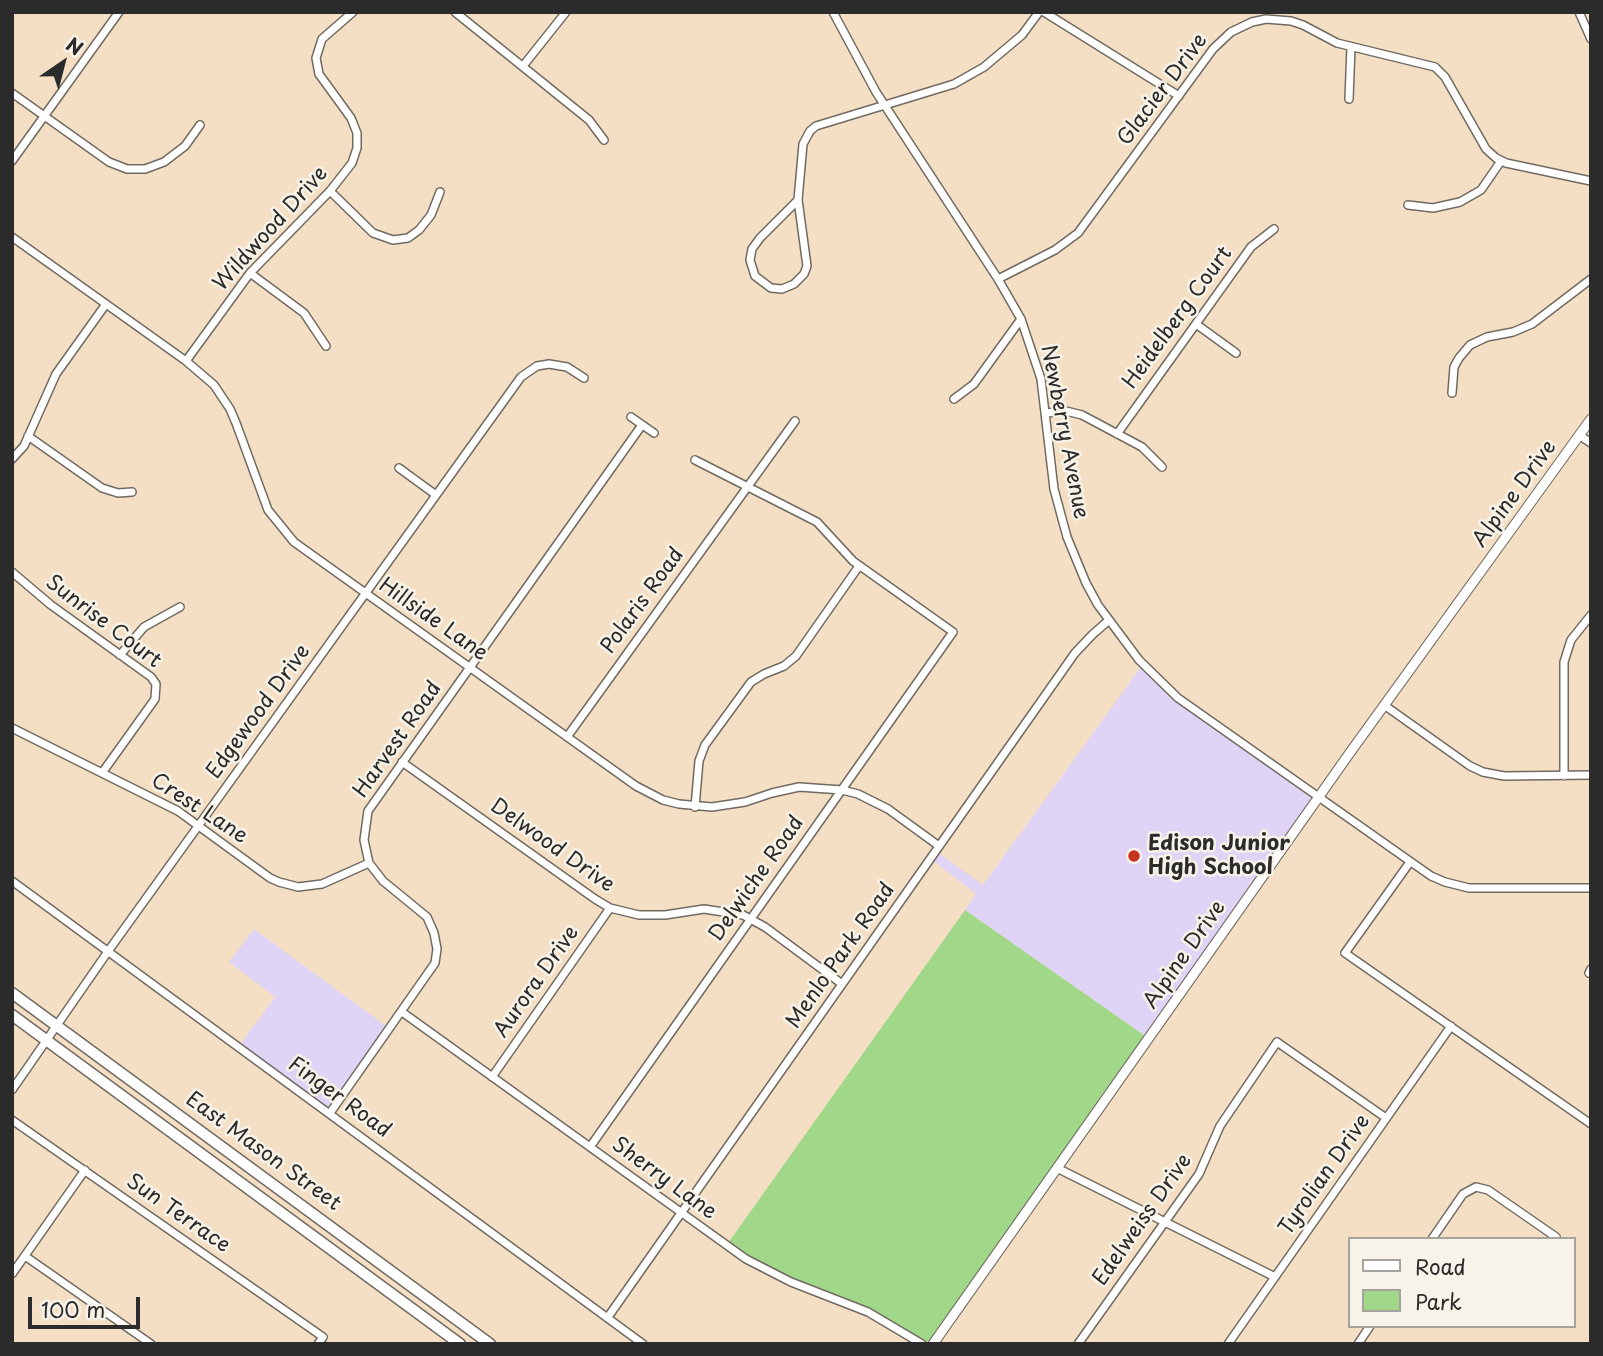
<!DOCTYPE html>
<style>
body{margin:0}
#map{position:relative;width:1603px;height:1356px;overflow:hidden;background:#f4dfc4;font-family:"Playpen Sans",sans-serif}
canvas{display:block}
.frame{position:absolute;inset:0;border:14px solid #2b2b2b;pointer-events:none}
.legend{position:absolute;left:1348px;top:1237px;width:228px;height:91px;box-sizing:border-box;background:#f7f3e8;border:2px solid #a5a39c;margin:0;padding:9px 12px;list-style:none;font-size:21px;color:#2b2b2b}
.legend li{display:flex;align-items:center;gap:14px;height:35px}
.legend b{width:35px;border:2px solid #a5a39c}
.north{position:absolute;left:28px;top:28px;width:70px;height:70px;-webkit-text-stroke:5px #f7f3e8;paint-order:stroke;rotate:35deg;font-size:19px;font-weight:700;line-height:28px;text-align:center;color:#2b2b2b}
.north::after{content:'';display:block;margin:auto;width:24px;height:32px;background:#2b2b2b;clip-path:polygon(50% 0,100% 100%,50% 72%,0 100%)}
.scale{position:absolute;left:28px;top:1297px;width:112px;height:32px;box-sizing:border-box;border:4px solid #2b2b2b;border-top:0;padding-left:9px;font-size:21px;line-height:24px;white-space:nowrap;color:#2b2b2b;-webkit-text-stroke:5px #f7f3e8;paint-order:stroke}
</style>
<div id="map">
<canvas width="1603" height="1356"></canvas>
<div class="frame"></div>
<ul class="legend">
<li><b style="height:9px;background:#fff"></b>Road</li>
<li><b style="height:19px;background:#a1d789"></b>Park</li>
</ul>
<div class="north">N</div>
<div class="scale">100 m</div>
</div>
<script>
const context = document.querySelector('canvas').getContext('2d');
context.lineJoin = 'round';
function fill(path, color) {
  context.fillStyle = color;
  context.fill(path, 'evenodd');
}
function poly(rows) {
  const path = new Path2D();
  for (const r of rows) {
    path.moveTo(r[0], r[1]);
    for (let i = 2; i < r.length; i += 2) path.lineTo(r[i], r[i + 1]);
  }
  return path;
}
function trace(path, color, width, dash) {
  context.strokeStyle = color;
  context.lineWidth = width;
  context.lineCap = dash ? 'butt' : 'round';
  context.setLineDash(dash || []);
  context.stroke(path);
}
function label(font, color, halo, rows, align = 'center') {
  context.font = font + ' "Playpen Sans",sans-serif';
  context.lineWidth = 5;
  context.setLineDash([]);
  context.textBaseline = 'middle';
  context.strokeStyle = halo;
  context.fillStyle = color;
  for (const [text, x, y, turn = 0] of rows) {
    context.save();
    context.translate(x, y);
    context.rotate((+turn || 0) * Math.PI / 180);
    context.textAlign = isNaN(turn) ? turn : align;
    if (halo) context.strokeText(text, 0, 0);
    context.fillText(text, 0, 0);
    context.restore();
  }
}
fill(poly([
 [1143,664,1178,698,1318,797,1148,1038,965,910,976,894,931,859,936,851,983,885],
 [254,929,390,1029,330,1113,239,1046,275,997,229,962]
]), '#dfd4f5');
fill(poly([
 [965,910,1148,1038,933,1344,922,1344,890,1323,814,1292,726,1246]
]), '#a1d789');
const minor = poly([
 [455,12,589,120,604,140],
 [833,12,876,92,998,279,1021,319,1041,379,1054,489,1067,537,1086,583,1098,605,1139,660,1178,698,1431,876,1445,882,1469,888,1591,888],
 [1044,12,1179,96],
 [1579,12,1591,39],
 [523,66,566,12],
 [12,93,109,162,127,169,145,169,164,162,185,146,200,125],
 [1349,99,1351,47],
 [12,161,119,12],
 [330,191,373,233,393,240,408,238,419,230,431,215,440,192],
 [798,200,803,144,810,131,816,126,954,84,984,67,1022,35,1039,12],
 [798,200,807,266,804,274,794,284,782,289,771,288,755,276,750,260,752,249,760,238,798,200],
 [1408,205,1433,208,1460,202,1481,190,1501,161],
 [12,237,186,361,214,385,230,409,236,423,268,510,294,542,636,786,663,800,679,804,712,807,745,802,772,793,799,787,842,790,858,794,888,809,939,846],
 [250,273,304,313,326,346],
 [998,279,1055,250,1078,233,1213,49,1231,32,1252,22,1266,19,1291,21,1303,25,1337,43,1435,67,1445,77,1486,149,1496,158,1506,163,1591,181],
 [1196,324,1236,353],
 [186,361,250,273,330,191,352,163,357,148,357,133,351,118,319,74,316,58,322,39,353,12],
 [1452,393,1454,367,1459,358,1470,345,1487,337,1513,332,1532,324,1591,279],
 [954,399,974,384,1021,319],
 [1046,413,1066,411,1082,415,1142,447,1162,467],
 [631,417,654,433],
 [1117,434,1251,247,1274,229],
 [1579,435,1591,443],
 [28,436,102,488,118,493,132,492],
 [12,459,24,446,56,374,106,304],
 [399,468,436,495],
 [12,572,51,605,151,677,156,684,155,699,102,773],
 [120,655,144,627,180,607],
 [1384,705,1470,766,1483,772,1504,776,1591,775],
 [12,728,178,811,270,878,279,882,298,887,322,884,369,863],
 [567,737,795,421],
 [402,762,595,899,610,908,639,915,665,915,704,909,743,915,765,927,842,984],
 [1564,776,1564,662,1571,640,1591,615],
 [695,807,699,761,705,745,751,682,764,674,784,666,796,656,859,566],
 [1410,862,1345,953,1591,1124],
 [12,881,643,1344],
 [1589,973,1591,969],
 [402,1012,746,1259,791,1282,868,1312,922,1344],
 [492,1077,610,908],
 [12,1090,109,950,521,377,537,366,549,364,567,367,584,378],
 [330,1113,435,963,437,949,434,933,427,917,383,881,369,863,364,840,368,811,642,425],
 [12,1120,323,1337,318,1344],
 [590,1147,953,632,853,561,817,522,695,460],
 [1057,1168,1275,1277],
 [1432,1239,1463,1194,1476,1187,1488,1190,1556,1237],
 [25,1256,151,1344],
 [12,1274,85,1170],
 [608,1317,1075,653,1093,634,1108,621],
 [1078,1344,1199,1174,1220,1126,1277,1042,1386,1118],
 [1228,1344,1451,1026],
 [1358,1344,1370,1326]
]);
const tertiary = poly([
 [933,1344,1349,754,1591,419]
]);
const secondary = poly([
 [12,993,490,1344],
 [12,1015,460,1344]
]);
trace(minor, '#716a61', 10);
trace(tertiary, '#716a61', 11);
trace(secondary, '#716a61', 13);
trace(minor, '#fff', 7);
trace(tertiary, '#fff', 9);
trace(secondary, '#fff', 10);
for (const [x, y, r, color] of [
 [1134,856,7,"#c8321e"]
]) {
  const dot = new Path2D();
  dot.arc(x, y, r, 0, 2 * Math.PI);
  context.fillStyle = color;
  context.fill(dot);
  trace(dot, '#f7f3e8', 2.5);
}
label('21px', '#2b2b2b', '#f7f3e8', [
 ["Glacier Drive",1163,90,-53],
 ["Wildwood Drive",271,229,-48],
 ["Heidelberg Court",1178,318,-54],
 ["Newberry Avenue",1064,432,79],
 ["Alpine Drive",1515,494,-54],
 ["Polaris Road",643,601,-54],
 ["Hillside Lane",433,620,35],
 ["Sunrise Court",103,622,37],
 ["Edgewood Drive",259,712,-54],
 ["Harvest Road",398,740,-55],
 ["Crest Lane",199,809,33],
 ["Delwood Drive",552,846,35],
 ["Delwiche Road",757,879,-55],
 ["Alpine Drive",1185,955,-55],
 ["Menlo Park Road",841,956,-55],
 ["Aurora Drive",537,982,-55],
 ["Finger Road",339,1098,36],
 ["East Mason Street",263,1152,36],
 ["Tyrolian Drive",1325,1175,-55],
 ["Sherry Lane",664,1179,36],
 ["Sun Terrace",178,1214,35],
 ["Edelweiss Drive",1143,1220,-55]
]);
label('bold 21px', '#2b2b2b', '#f7f3e8', [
 ["Edison Junior",1148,844],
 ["High School",1148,868]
], 'left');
</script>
